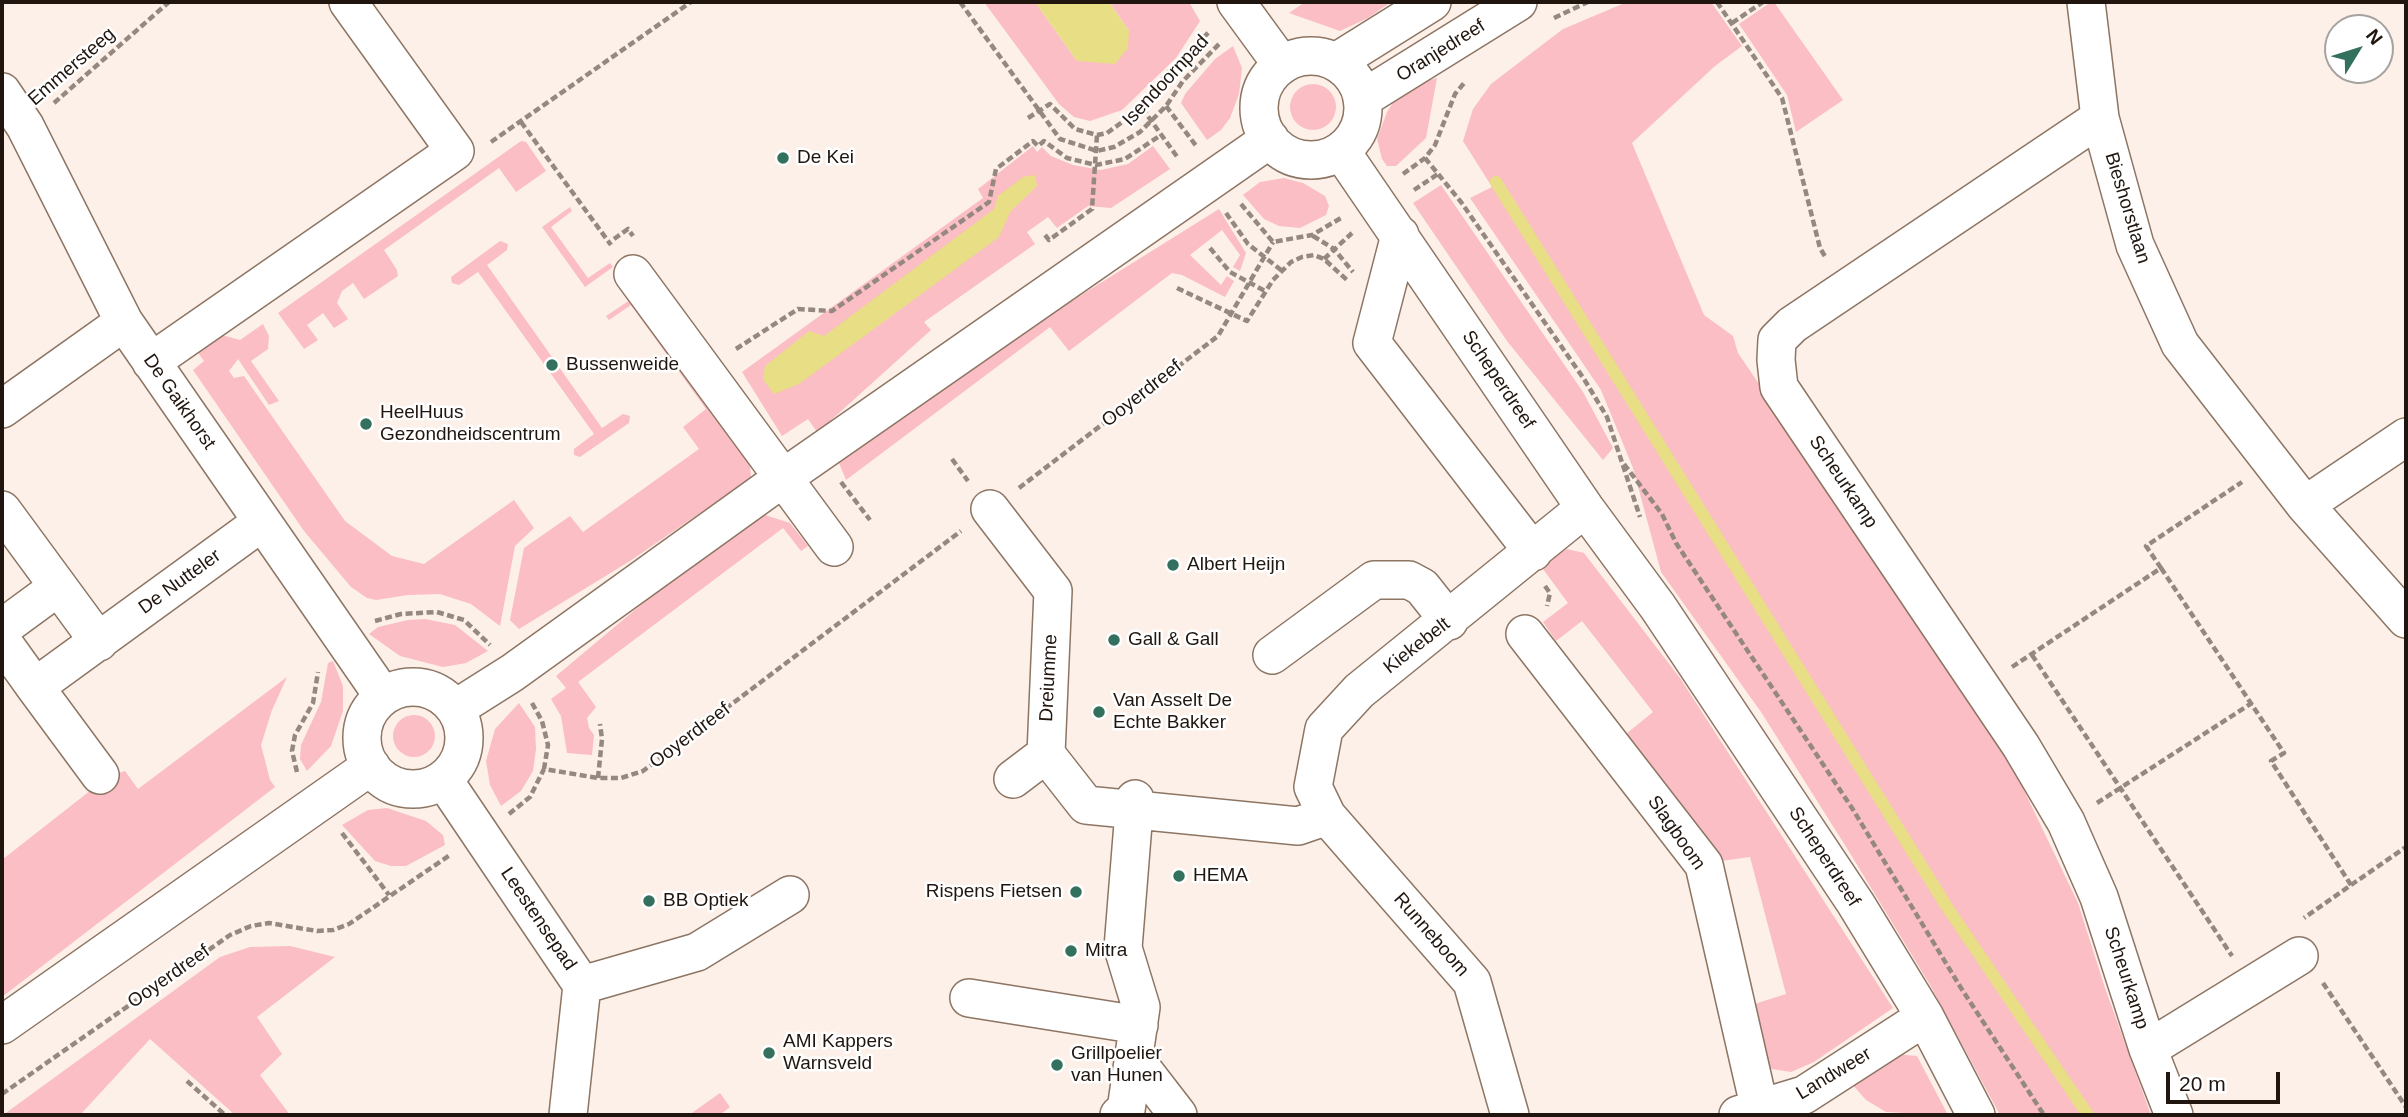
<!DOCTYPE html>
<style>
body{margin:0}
#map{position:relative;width:2408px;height:1117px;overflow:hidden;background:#fcf0e8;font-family:Arial,sans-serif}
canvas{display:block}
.frame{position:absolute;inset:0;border:4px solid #20160f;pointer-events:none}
.north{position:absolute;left:2324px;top:14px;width:70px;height:70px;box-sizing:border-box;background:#fff;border:2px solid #a6a29f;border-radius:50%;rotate:52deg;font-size:19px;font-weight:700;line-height:28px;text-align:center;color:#20160f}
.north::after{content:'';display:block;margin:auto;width:24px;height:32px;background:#33715e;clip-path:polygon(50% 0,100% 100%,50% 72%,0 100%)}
.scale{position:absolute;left:2166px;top:1072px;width:114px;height:32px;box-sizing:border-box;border:4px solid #20160f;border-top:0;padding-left:9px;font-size:21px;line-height:24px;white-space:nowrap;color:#20160f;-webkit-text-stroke:5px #fff;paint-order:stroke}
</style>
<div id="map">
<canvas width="2408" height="1117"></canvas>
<div class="frame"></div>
<div class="north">N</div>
<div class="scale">20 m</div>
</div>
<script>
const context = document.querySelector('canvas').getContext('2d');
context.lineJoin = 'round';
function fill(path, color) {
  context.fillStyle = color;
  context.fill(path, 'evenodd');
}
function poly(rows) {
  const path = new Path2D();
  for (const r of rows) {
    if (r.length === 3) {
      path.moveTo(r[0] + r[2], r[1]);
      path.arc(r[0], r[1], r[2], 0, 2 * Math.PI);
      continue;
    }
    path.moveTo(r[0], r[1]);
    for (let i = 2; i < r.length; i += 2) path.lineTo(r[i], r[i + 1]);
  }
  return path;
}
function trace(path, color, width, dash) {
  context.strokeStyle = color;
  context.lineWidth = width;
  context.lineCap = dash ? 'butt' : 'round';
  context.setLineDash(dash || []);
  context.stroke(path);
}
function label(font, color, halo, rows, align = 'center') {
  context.font = font + ' Arial,sans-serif';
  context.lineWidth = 5;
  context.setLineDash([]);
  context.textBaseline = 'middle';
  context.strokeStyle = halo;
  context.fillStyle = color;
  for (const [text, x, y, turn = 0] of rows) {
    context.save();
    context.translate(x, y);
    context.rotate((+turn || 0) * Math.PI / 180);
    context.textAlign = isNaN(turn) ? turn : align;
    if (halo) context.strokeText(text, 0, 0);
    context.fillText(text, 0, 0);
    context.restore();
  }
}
fill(poly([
 [984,2,1035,2,1077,61,1129,31,1109,2,1189,2,1200,21,1176,58,1122,110,1090,121,1074,117,1059,104],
 [1305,2,1391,2,1368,18,1340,31,1289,13],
 [1627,2,1711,2,1742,46,1715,66,1632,143,1704,315,1733,336,1738,353,1997,734,2078,903,2105,988,2151,1115,2000,1115,1930,985,1848,850,1761,712,1661,572,1633,468,1601,390,1470,198,1492,187,1463,141,1473,109,1491,84,1563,29],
 [1771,2,1774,2,1843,100,1796,132,1787,95,1739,24],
 [1233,46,1242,68,1239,94,1230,118,1221,130,1207,140,1181,103,1185,94,1215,59],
 [1437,78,1426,138,1396,166,1387,166,1382,159,1377,139,1387,112,1398,95,1410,86],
 [1313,107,23],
 [521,141,526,142,546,171,516,192,499,168,384,250,397,270,398,276,364,299,353,283,342,291,337,303,348,319,334,328,323,313,307,325,318,340,304,349,278,313],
 [1033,146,1037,152,1042,147,1051,156,1073,165,1101,170,1128,164,1153,146,1170,169,1111,208,1088,206,1057,228,1048,217,1027,232,1035,244,924,322,931,330,829,422,817,432,808,419,782,436,742,372,983,198,978,189],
 [1284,178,1303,183,1325,196,1329,206,1326,215,1300,228,1279,226,1264,219,1243,195,1260,182],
 [1441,185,1583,392,1613,448,1603,460,1507,341,1413,203],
 [570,207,572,211,551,227,588,278,610,263,613,267,585,287,542,227],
 [1219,209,1246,253,1240,271,1233,267,1240,255,1222,230,1190,255,1221,285,1227,276,1234,281,1225,297,1182,275,1172,273,1069,351,1050,327,846,480,839,463,1054,312],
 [500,241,508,244,507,250,487,265,602,428,623,414,630,416,629,423,580,457,574,455,574,449,594,434,478,272,459,285,452,283,451,277],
 [630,300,750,464,751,478,630,561,519,629,510,620,524,548,570,516,583,532,699,449,683,427,706,409,631,305,609,320,606,316],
 [263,324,269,336,268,349,251,361,279,401,269,405,238,359,229,371,234,378,244,376,345,521,392,556,424,564,514,500,534,528,515,546,500,626,471,604,440,594,408,595,376,600,367,598,351,587,304,531,193,370,204,361,196,350,218,334,240,340],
 [765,515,790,523,808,546,801,551,783,528,578,682,596,707,587,718,589,728,594,735,592,755,567,753,561,716,551,699,566,688,556,676,667,583],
 [1567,549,1584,553,1680,678,1893,1008,1814,1062,1791,1072,1772,1069,1758,1055,1745,1007,1786,994,1750,857,1721,861,1626,734,1653,712,1582,621,1556,641,1543,622,1568,603,1540,565],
 [408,620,425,619,455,625,488,651,466,663,443,667,400,656,369,634,378,627],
 [333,661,343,686,343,711,331,746,307,771,300,759,301,745,321,702,328,663],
 [287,677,272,710,261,745,270,780,275,787,2,997,3,859,109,776,125,771,138,789],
 [519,703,535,727,536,749,533,771,521,791,501,806,490,785,486,761,495,729],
 [414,736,21],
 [387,808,426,821,443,835,445,845,406,866,391,866,375,861,342,825,368,810],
 [290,946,335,957,257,1017,282,1054,260,1075,290,1115,235,1115,150,1039,80,1115,3,1115,220,957,250,947],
 [1895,1054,1917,1056,1948,1115,1886,1112,1866,1100,1850,1082],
 [720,1093,730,1107,720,1115,689,1115]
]), '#fbbec4');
fill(poly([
 [1035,2,1109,2,1129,31,1128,48,1115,64,1077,61],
 [1035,175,1037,186,1010,212,999,237,799,384,774,394,763,379,765,366,809,331,824,336,994,209,998,196,1023,177]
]), '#e8de85');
trace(poly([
 [1496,182,1947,907,2088,1115]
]), '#e8de85', 12);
const minor = poly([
 [1236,2,1282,65],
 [2086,2,2100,118,2135,245,2180,344,2305,505,2406,619],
 [1311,108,52],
 [1336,62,1432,2],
 [2,92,25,126,124,322,383,696],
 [1362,99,1518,2],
 [2100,118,1792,325,1777,340,1776,360,1779,387,2021,746,2066,822,2099,897,2148,1049,2174,1115],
 [1341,151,1585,508,1658,607,1856,904,1925,1017,1976,1115],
 [1400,235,1372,343,1533,552],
 [633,274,834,547],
 [151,362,455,151,348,2],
 [2,409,124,322],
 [2305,505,2406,437],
 [990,509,1053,591,1046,754,1086,805,1298,826,1327,816],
 [2,510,99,642],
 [2,628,58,587],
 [1525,634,1704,865,1760,1110],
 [2,641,35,687,262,522],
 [1272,655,1374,580,1409,580,1422,587,1449,621],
 [413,738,51],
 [35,687,100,775],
 [455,709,512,673,783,478,1270,139],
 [443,779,582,985,568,1115],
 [1013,779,1046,754],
 [582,985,697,952,790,895],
 [969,998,1139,1025],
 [2,1025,371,766],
 [2148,1049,2299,956],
 [1134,1058,1178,1115],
 [1119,1115,1126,1110,1141,1007,1123,948,1135,799],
 [1510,1115,1472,982,1327,816,1313,787,1324,729,1359,691,1585,508],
 [1738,1115,1804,1095,1925,1017]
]);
trace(minor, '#8d7563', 40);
trace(poly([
 [960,2,1060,139,1097,151,1114,147,1140,132,1166,106,1183,81,1221,42],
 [1717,2,1782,98,1820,248,1826,258],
 [1554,18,1588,2],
 [1732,23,1763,2],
 [54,103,169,2],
 [1166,106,1197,147],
 [1142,108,1178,158],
 [1028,118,1050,104,1075,129,1097,135,1107,133,1142,108,1167,73,1210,31],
 [521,122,611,245],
 [491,142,691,2],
 [1425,158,1461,202,1584,379,1607,417,1640,517],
 [1403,174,1425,158,1435,145,1455,94,1465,82],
 [1414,190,1438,174],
 [1241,204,1273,242,1312,235,1341,218],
 [1226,213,1248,244,1281,270],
 [1045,235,1049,240,1092,209,1097,135],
 [1313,236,1334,249,1353,272],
 [614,239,628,229,633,236],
 [1210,248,1230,272,1265,291],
 [1324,259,1352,233],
 [1177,288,1247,321,1273,280,1291,262,1302,257,1314,255,1324,259,1348,281],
 [736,349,798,309,832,311,989,202,996,169,1033,141,1038,146,1044,141,1067,158,1096,165,1125,159,1161,135],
 [952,459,968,481],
 [1624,464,1662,514,1676,543,1852,808,1961,988,2044,1115],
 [841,482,870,520],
 [1019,488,1218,336,1273,242],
 [2161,568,2284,753,2271,761,2351,885,2304,918],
 [1545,586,1550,593,1547,606],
 [375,621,401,614,437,612,464,620,490,645],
 [2032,655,2232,956],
 [2012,667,2161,568,2146,546,2242,482],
 [532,703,542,721,548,745,544,769],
 [297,772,292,751,295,735,313,703,318,672],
 [598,778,602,739,600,724],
 [2097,803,2252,703],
 [509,814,530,797,544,769,598,778,621,778,643,771,961,531],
 [342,833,389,895],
 [2351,885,2406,847],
 [2323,983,2406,1107],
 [187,1081,225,1115],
 [2,1094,230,935,251,926,269,923,317,931,333,930,349,924,450,855]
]), '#948881', 4.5, [7, 3.5]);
trace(minor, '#fff', 37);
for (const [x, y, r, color] of [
 [783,158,7,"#33715e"],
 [552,365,7,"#33715e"],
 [366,424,7,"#33715e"],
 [1173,565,7,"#33715e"],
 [1114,640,7,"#33715e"],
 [1099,712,7,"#33715e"],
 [1179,876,7,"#33715e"],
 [1076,892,7,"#33715e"],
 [649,901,7,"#33715e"],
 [1071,951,7,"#33715e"],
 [769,1053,7,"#33715e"],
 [1057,1065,7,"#33715e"]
]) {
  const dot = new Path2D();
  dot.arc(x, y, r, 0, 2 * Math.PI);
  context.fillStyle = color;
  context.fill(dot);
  trace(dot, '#fff', 2.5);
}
label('19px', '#20160f', '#fff', [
 ["Oranjedreef",1441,51,-32],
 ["Emmersteeg",72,67,-41],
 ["Isendoornpad",1166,81,-47],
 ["Bieshorstlaan",2127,208,73],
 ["Scheperdreef",1498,380,56],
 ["Ooyerdreef",1142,394,-38],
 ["De Gaikhorst",179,402,55],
 ["Scheurkamp",1843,482,56],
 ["De Nutteler",180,582,-36],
 ["Kiekebelt",1417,646,-38],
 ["Dreiumme",1049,678,-87],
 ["Ooyerdreef",690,736,-37],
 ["Slagboom",1676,833,55],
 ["Scheperdreef",1824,857,57],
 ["Leestensepad",538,919,56],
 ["Runneboom",1431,935,49],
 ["Ooyerdreef",169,977,-35],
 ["Scheurkamp",2126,978,72],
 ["Landweer",1834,1074,-31]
]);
label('19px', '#20160f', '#fff', [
 ["De Kei",797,158],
 ["Bussenweide",566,365],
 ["HeelHuus",380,413],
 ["Gezondheidscentrum",380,435],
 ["Albert Heijn",1187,565],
 ["Gall & Gall",1128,640],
 ["Van Asselt De",1113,701],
 ["Echte Bakker",1113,723],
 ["HEMA",1193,876],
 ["Rispens Fietsen",1062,892,"right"],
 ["BB Optiek",663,901],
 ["Mitra",1085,951],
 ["AMI Kappers",783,1042],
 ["Warnsveld",783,1064],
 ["Grillpoelier",1071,1054],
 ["van Hunen",1071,1076]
], 'left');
</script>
